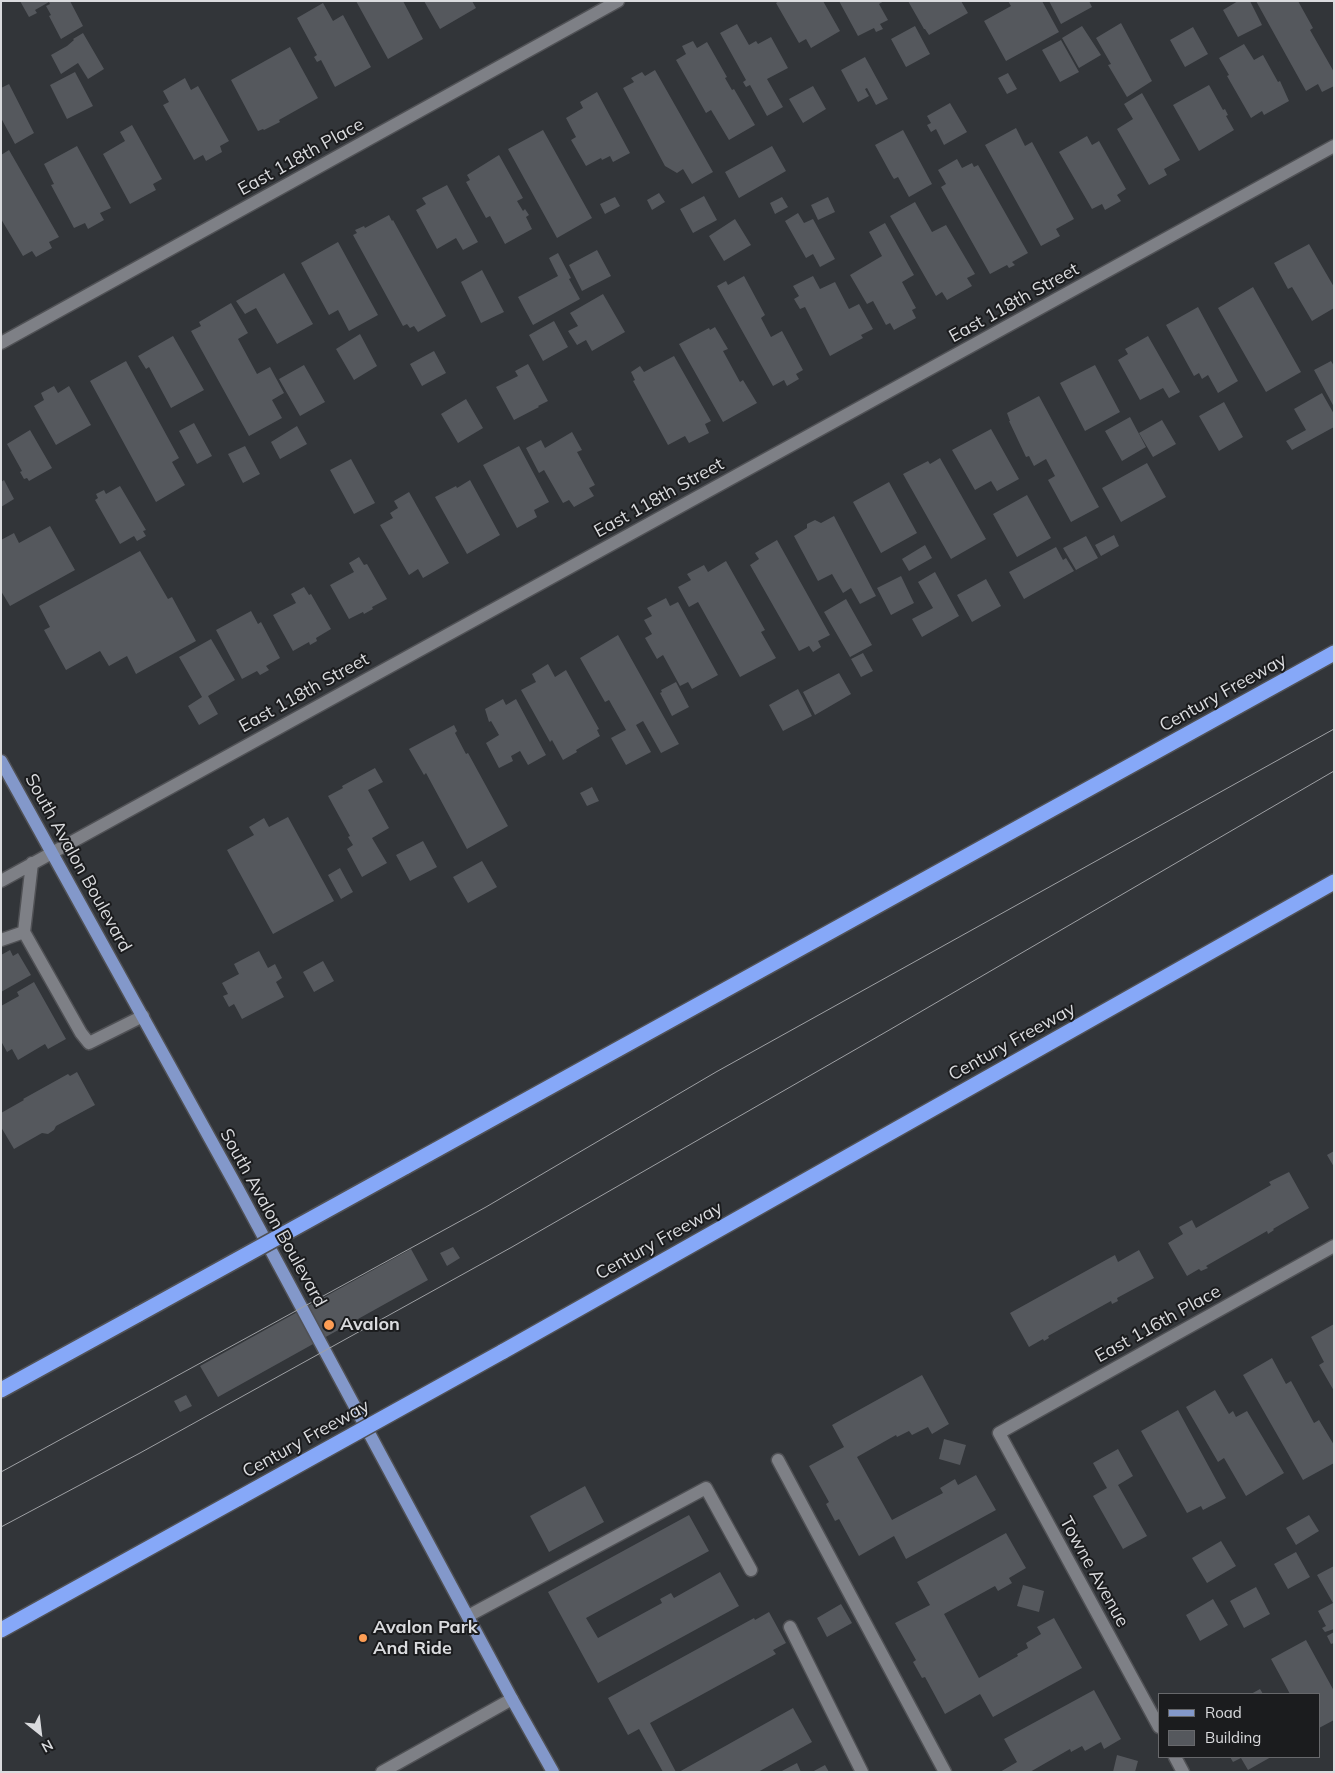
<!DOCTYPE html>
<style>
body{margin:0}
#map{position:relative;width:1335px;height:1773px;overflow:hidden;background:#323539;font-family:Mulish,sans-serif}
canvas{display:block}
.frame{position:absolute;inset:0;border:2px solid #dadbde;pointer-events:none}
.legend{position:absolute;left:1158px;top:1693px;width:162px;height:65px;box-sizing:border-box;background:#1b1c1e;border:1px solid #67686b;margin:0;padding:6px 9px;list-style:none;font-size:15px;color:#dadbde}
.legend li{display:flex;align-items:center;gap:10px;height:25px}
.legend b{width:25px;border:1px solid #67686b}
.north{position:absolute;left:15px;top:1708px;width:50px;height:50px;-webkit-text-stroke:4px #1b1c1e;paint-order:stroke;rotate:151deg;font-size:14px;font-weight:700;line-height:20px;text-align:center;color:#dadbde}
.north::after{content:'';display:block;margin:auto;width:18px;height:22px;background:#dadbde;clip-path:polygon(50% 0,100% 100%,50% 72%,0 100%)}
</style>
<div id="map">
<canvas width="1335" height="1773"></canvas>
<div class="frame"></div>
<ul class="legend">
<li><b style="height:6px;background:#8398ca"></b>Road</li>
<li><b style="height:14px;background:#55585d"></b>Building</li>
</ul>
<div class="north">N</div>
</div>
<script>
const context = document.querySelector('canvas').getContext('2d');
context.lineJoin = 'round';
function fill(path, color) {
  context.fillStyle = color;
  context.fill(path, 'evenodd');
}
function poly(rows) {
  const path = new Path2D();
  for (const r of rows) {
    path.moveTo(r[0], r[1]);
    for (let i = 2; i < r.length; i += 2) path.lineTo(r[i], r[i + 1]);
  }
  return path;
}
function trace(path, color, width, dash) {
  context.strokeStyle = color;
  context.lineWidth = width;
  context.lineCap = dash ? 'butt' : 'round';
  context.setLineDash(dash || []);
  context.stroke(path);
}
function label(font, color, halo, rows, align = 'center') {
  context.font = font + ' Mulish,sans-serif';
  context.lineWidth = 4;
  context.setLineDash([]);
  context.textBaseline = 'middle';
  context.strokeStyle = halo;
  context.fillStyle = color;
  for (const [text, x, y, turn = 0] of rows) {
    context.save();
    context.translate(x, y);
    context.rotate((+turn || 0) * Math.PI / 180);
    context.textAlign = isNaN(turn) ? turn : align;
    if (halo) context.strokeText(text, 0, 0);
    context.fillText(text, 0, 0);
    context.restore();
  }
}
fill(poly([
 [20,1,70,1,83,26,61,39,49,16,51,15,46,6,50,4,49,2,35,10,37,13,29,17],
 [356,1,403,1,423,39,388,59],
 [424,1,472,1,476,8,440,29],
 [779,1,823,1,840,31,811,48,806,39,799,43,776,3],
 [839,1,884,1,879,4,888,20,880,24,883,29,876,32,874,28,858,36],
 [908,1,961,1,968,13,929,35,925,29,924,29],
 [1008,1,1042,1,1059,32,1006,61,984,21,1011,6],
 [1049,1,1089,1,1092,7,1061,24],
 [1238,1,1250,1,1262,25,1238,37,1223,10],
 [1256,1,1298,1,1313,28,1310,30,1334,72,1334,86,1322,92,1318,84,1306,91],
 [323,3,333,21,343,15,371,67,335,87,321,60,317,62,314,57,317,55,297,18],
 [1121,23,1152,81,1127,97,1108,65,1111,64,1096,38],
 [737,24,749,45,756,41,758,44,771,37,788,68,767,79,783,107,767,116,750,85,746,87,743,82,746,80,720,33],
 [915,26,930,54,906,67,891,39],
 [1082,26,1101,55,1079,68,1062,38],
 [1193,27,1208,54,1185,67,1170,40],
 [83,33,104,69,88,79,78,63,61,74,51,55,67,46,74,40,73,39],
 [1061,40,1079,72,1060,82,1042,50],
 [693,41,697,48,707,42,727,77,725,78,732,90,734,89,755,125,729,140,711,110,706,113,676,60,686,54,682,46],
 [1244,44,1254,60,1263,55,1278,82,1280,81,1289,101,1264,115,1262,111,1251,118,1227,76,1229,75,1219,58],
 [290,47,318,98,279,120,280,122,264,130,263,129,258,131,231,80],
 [865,57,888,99,876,105,867,88,865,89,869,96,858,102,841,70],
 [655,70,713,172,692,184,683,169,677,173,665,166,623,88,634,82,631,78,642,72,645,76],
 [75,72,93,106,67,119,50,85],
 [1008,73,1017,89,1007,94,998,78],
 [185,78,191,90,198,86,229,141,220,146,222,152,206,161,203,155,194,160,163,105,169,102,163,91],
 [9,84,34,133,15,144,1,118,1,88],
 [1209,85,1223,110,1225,109,1228,115,1226,116,1234,130,1199,151,1173,105],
 [813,86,826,109,803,123,789,99],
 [597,92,630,153,613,162,610,156,602,160,601,158,586,166,571,140,576,137,566,118,583,108,580,102],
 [1142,93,1180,160,1164,169,1167,175,1149,185,1117,129,1133,119,1124,104],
 [950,103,967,132,944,145,936,129,931,132,927,125,931,123,927,116],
 [132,125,162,179,153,184,156,190,130,204,103,154,125,141,120,132],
 [1016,128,1025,146,1032,142,1074,219,1056,229,1060,236,1041,246,985,145],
 [543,130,592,218,557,238,508,149],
 [903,130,932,184,909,197,898,177,894,179,892,176,875,145],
 [1087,136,1092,145,1099,141,1126,189,1117,195,1121,201,1105,210,1102,204,1092,209,1059,152],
 [77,146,111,208,100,213,104,220,88,229,85,223,74,228,51,185,54,184,44,164],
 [772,146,786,171,739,198,725,172],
 [9,150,59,237,49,242,52,248,36,257,32,251,23,256,1,219,1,155],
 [499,155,523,198,517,201,523,211,525,209,529,215,526,217,532,229,505,244,490,216,486,218,466,182,470,180,467,175],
 [957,159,962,168,972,163,974,167,978,165,1028,253,1012,262,1015,265,1009,268,1007,265,990,274,941,187,946,184,938,170],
 [447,185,478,242,463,250,456,238,437,249,416,210,426,204,422,198],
 [659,193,665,202,652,210,647,200],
 [704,196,717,220,693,233,680,209],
 [615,197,620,206,605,214,600,204],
 [782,197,788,207,775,214,770,203],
 [828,197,835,212,818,220,811,205],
 [915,202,932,232,946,225,975,274,967,278,972,286,947,300,942,292,936,296,890,216],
 [798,213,804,223,813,219,835,259,820,267,813,254,806,258,785,221],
 [389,215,392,221,393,220,446,316,418,332,414,326,410,328,407,324,403,326,353,235,357,233,355,230,364,226,365,228],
 [735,219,751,245,724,261,709,236],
 [885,223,914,275,902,282,916,308,912,310,916,318,894,330,890,323,886,325,873,301,867,304,850,275,882,256,869,232],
 [338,242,378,315,349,331,338,310,329,315,301,263],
 [1309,244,1334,287,1334,308,1312,321,1292,287,1288,289,1274,263],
 [597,250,611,276,582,291,569,265],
 [558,253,571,278,569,279,580,299,533,325,518,297,558,276,549,258],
 [482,270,504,312,481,323,461,282],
 [284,273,313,324,277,344,256,308,245,314,236,301],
 [744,276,765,315,761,318,771,337,782,331,803,370,796,374,799,379,787,386,784,380,773,386,717,286,726,281,728,285],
 [813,276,820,289,835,282,849,309,859,304,873,329,861,335,863,338,830,356,805,307,800,309,794,299,799,296,793,286],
 [1253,287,1301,372,1266,392,1218,308],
 [603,294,625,332,592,351,586,340,577,345,568,331,578,326,570,313],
 [231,303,248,333,238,339,257,374,270,367,284,393,272,400,282,418,249,436,191,331,201,326,199,322],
 [1198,307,1238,381,1218,393,1208,375,1202,379,1199,373,1194,376,1166,325],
 [554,321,568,347,543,361,529,335],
 [715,327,728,349,723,351,740,382,743,380,757,403,723,422,679,344,709,328,710,330],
 [360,334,377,366,354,380,336,349],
 [173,336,204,390,171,408,149,367,146,369,138,356],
 [1148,336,1180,392,1169,398,1163,388,1140,400,1118,360,1128,354,1125,349],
 [434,351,446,373,422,386,410,364],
 [674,356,711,421,705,424,709,433,689,443,685,436,668,445,633,381,635,380,631,372,640,366,644,372],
 [126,361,179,458,172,462,185,485,156,502,90,381],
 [1331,361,1334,366,1334,407,1314,370],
 [528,364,548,401,538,406,539,407,514,420,496,387,518,376,515,371],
 [304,365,325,402,300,416,279,379],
 [1095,365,1120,412,1085,431,1060,383],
 [54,386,58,393,69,386,91,425,56,445,34,406,44,400,41,393],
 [1322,393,1334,414,1334,427,1292,450,1286,441,1306,430,1294,409],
 [1039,396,1099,507,1071,522,1048,480,1055,476,1046,459,1034,466,1029,456,1026,457,1009,421,1010,421,1007,413],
 [466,399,483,428,458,443,441,414],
 [1224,402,1243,437,1219,451,1199,416],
 [1130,417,1146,447,1122,461,1105,431],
 [1162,420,1176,444,1153,457,1139,433],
 [194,423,212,456,197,464,179,431],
 [297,426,307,444,280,459,271,442],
 [991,429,1019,479,997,491,991,481,975,490,952,450],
 [30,430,52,468,29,481,27,478,24,479,20,472,22,471,7,444],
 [572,432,582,450,577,452,595,485,589,488,594,496,574,507,569,500,563,503,544,470,539,473,526,448,541,440,545,448],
 [245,446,260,474,243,483,228,454],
 [519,446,549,502,534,510,537,517,517,528,483,465],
 [940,458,986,539,951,559,903,474,928,461,930,464],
 [351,459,375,503,354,514,330,470],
 [1147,463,1166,497,1121,522,1102,488],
 [4,480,14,499,1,507,1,482],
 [470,480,500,535,467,554,435,497,456,486,457,488],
 [889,482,917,533,881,553,853,502],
 [120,486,146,530,143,531,146,536,137,541,134,536,120,544,95,500,98,498,96,494,104,490,106,494],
 [409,492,449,563,423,578,418,569,409,575,380,525,393,518,390,513,398,508,394,501],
 [1027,495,1051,538,1017,557,993,514],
 [834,516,876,596,860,604,851,588,843,593,832,574,818,581,794,536,807,528,807,524,815,520,821,523],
 [50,526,75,570,10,606,1,591,1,540,14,533,19,543],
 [1114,535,1119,546,1101,556,1095,545],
 [1086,536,1098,558,1076,570,1063,548],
 [777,540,830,635,818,641,821,647,813,652,809,646,799,651,750,565,759,559,755,553],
 [925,545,932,558,909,571,902,559],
 [1056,547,1063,560,1066,558,1074,571,1024,599,1009,572],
 [140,551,168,599,172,597,196,641,136,674,127,656,109,666,100,651,66,670,44,630,50,627,39,606],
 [359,557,364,565,367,564,387,599,372,607,373,609,364,614,363,612,349,619,330,585,354,572,349,563],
 [726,561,765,630,761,632,776,658,740,677,698,602,689,607,678,587,691,580,687,574,704,565,708,572],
 [935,572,959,616,922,637,912,619,933,608,918,582],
 [901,576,914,603,891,615,877,588],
 [986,579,1001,606,972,622,957,595],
 [304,587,309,595,311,594,331,629,316,638,317,641,310,645,309,642,293,651,273,615,296,603,291,594],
 [666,598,670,606,678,602,718,675,692,689,688,682,680,686,663,655,657,659,645,638,652,634,644,620,652,616,647,608],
 [846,599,872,645,850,657,824,612],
 [251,611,258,624,261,622,280,658,266,666,269,670,260,675,257,671,242,679,216,630],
 [618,635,679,744,661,753,643,721,636,725,651,752,626,765,611,738,626,730,609,700,605,702,580,658],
 [211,639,235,680,208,696,218,714,199,725,188,706,202,697,179,657],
 [863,653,873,671,861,677,851,659],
 [548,664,555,677,566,670,599,729,597,730,600,736,576,750,577,752,563,760,552,740,550,742,521,690,536,682,532,674],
 [839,673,851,694,815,715,803,692],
 [676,682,689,707,672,716,660,693,662,692,661,690],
 [798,689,812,716,783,731,769,705],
 [503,699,506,705,516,699,546,755,528,765,520,751,511,756,513,761,499,768,486,743,499,735,491,721,489,722,485,709],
 [454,725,457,731,455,733,466,754,468,753,508,826,467,849,426,773,424,775,409,749],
 [375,768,383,782,368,790,389,828,372,838,387,863,362,877,347,849,353,845,348,837,350,836,328,796,343,788,342,786],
 [592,787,599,801,587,806,580,793],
 [288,817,334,901,273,934,227,850,254,835,249,827,264,818,269,827],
 [423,841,437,867,410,881,396,855],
 [482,861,497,887,468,903,453,877],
 [340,868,353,892,341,899,328,875],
 [10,950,13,956,18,953,31,975,1,992,1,955],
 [259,951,268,968,275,964,282,978,276,982,284,997,242,1019,234,1004,229,1007,223,996,228,994,222,983,239,974,234,964],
 [323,961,334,981,314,992,303,972],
 [34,982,66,1039,48,1049,45,1044,18,1060,12,1049,7,1052,1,1041,1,1006,19,996,17,992],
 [77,1072,95,1105,56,1126,54,1130,48,1134,42,1133,14,1149,1,1127,1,1113,24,1100,23,1099,68,1074,70,1076],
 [1334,1151,1334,1167,1327,1155],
 [1289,1172,1309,1208,1273,1229,1274,1230,1268,1234,1267,1231,1206,1266,1208,1268,1201,1271,1199,1269,1187,1276,1168,1243,1183,1234,1179,1227,1192,1220,1196,1228,1271,1185,1269,1182],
 [453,1247,460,1258,447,1266,440,1253],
 [411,1249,428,1280,218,1397,200,1366],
 [1139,1250,1154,1278,1117,1298,1118,1301,1112,1304,1111,1301,1048,1336,1049,1338,1044,1341,1043,1339,1029,1347,1010,1313,1115,1255,1118,1262],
 [1334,1324,1334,1391,1319,1365,1324,1362,1311,1337],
 [1272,1358,1286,1384,1291,1381,1314,1423,1319,1420,1334,1445,1334,1463,1303,1480,1243,1375],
 [922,1375,949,1424,932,1434,928,1427,912,1435,909,1431,897,1437,896,1435,857,1457,892,1520,943,1493,940,1488,955,1479,958,1485,976,1475,996,1510,906,1559,894,1536,859,1556,839,1519,835,1521,826,1504,829,1502,809,1466,844,1447,832,1425],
 [1215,1390,1229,1414,1233,1411,1236,1417,1247,1411,1284,1473,1246,1496,1224,1458,1218,1462,1186,1407],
 [186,1395,192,1406,180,1412,174,1401],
 [1178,1410,1226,1498,1203,1510,1201,1506,1187,1513,1141,1431],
 [944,1439,966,1445,960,1465,939,1459],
 [1118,1449,1133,1476,1118,1485,1147,1536,1123,1549,1093,1496,1107,1488,1093,1463],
 [585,1486,604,1522,549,1552,530,1516],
 [689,1515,709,1551,586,1618,598,1638,662,1603,660,1599,671,1593,674,1598,720,1572,739,1606,598,1683,548,1592],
 [1309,1515,1319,1531,1296,1545,1286,1528],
 [1006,1533,1026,1568,1009,1578,1012,1583,998,1591,995,1586,944,1614,979,1678,1018,1656,1017,1654,1028,1648,1026,1643,1041,1634,1037,1627,1054,1618,1082,1668,993,1717,980,1694,945,1714,925,1677,922,1678,913,1662,916,1660,895,1623,930,1605,917,1582],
 [1221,1541,1236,1566,1207,1583,1192,1558],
 [1296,1552,1310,1577,1288,1589,1274,1564],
 [1334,1566,1334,1629,1325,1632,1322,1628,1326,1626,1318,1611,1333,1603,1317,1575],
 [1023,1585,1044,1591,1039,1612,1017,1606],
 [1256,1587,1270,1614,1244,1628,1230,1601],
 [1213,1599,1228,1625,1200,1641,1186,1615],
 [841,1604,852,1623,827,1637,817,1618],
 [769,1612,786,1643,773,1650,776,1654,650,1723,676,1772,663,1772,639,1729,628,1735,608,1698,754,1618,755,1620],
 [1334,1632,1334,1643,1331,1644,1327,1636],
 [1306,1640,1334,1691,1334,1720,1319,1728,1319,1694,1290,1694,1271,1659],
 [1260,1689,1263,1694,1251,1694],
 [1094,1690,1121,1739,1104,1749,1101,1742,1085,1751,1082,1746,1071,1752,1070,1749,1030,1772,1000,1772,1017,1762,1004,1739],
 [793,1708,812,1742,758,1772,679,1772],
 [1117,1755,1138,1761,1135,1772,1113,1772],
 [1230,1757,1271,1757,1248,1770,1241,1758,1233,1762],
 [797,1763,801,1772,780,1772],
 [825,1765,829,1772,812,1772]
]), '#55585d');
const minor = poly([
 [1,343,618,1],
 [1,881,1334,146],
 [24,932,81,1033,89,1043,143,1016],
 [1,940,24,932,32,863],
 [778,1460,945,1772],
 [468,1616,706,1488,751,1570],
 [790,1627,862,1772],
 [1159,1727,999,1433,1334,1246],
 [1175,1757,1183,1772],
 [382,1772,512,1699]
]);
const major = poly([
 [1,761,239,1191,512,1699,553,1772]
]);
const highway = poly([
 [405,1167,1334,653],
 [502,1352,1334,882],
 [1,1390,139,1314],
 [1,1630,239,1498]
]);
trace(minor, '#505155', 15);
trace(major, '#505155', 15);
trace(highway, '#505155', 18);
trace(minor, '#7e8086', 12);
trace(major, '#8398ca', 12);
trace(highway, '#86a8f8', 15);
trace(poly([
 [1,1472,486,1207,716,1072,1334,729],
 [1,1527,140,1453,512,1247,891,1029,1334,771]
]), '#9ea0a4', 1);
const highwayBridge = poly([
 [139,1314,405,1167],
 [239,1498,502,1352]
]);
trace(highwayBridge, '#505155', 18, []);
trace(highwayBridge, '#86a8f8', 15);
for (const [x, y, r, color] of [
 [329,1325,6,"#fd9d54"],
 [363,1638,5,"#fd9d54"]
]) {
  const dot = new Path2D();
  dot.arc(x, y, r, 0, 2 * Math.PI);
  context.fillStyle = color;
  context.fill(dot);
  trace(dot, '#1b1c1e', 2);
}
label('18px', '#dadbde', '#1b1c1e', [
 ["East 118th Place",301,157,-29],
 ["East 118th Street",1014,303,-29],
 ["East 118th Street",659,498,-29],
 ["East 118th Street",304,693,-29],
 ["Century Freeway",1223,693,-29],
 ["South Avalon Boulevard",78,863,61],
 ["Century Freeway",1012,1042,-29],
 ["South Avalon Boulevard",273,1218,61],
 ["Century Freeway",659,1241,-29],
 ["East 116th Place",1158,1324,-29],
 ["Century Freeway",306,1439,-29],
 ["Towne Avenue",1094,1572,61]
]);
label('bold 18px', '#dadbde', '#1b1c1e', [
 ["Avalon",340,1325],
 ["Avalon Park",373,1628],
 ["And Ride",373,1649]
], 'left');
</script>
